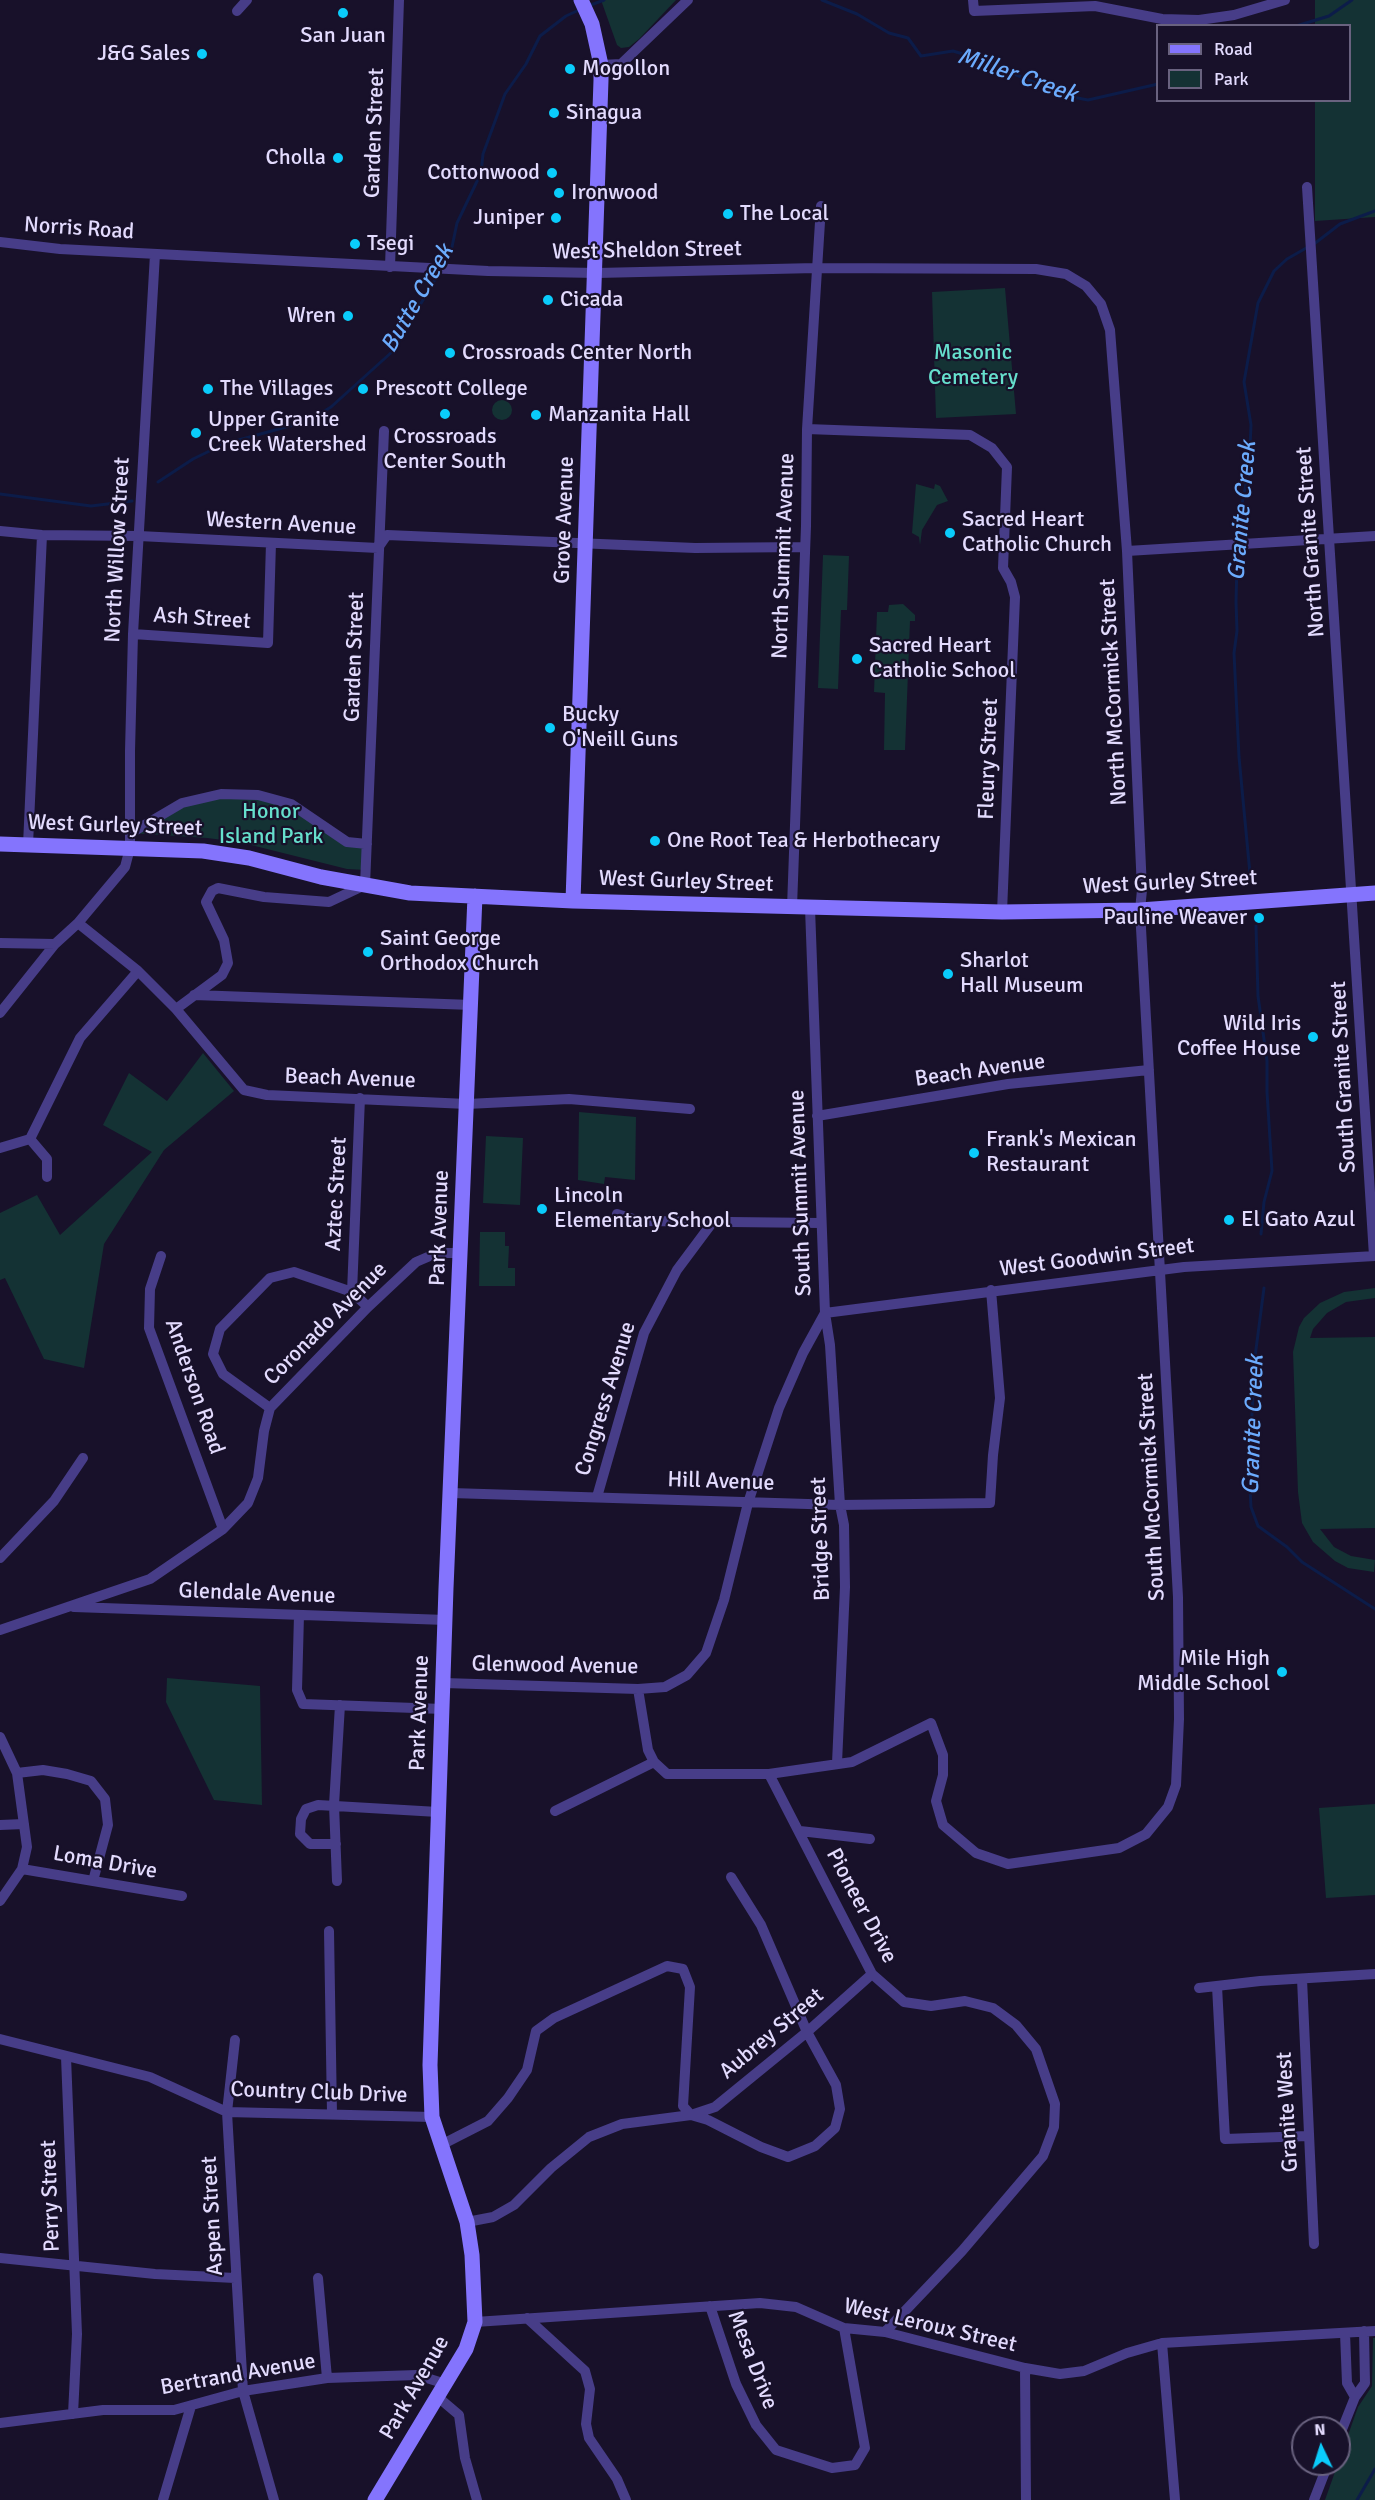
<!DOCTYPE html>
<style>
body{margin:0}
#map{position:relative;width:1375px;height:2500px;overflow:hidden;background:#18112a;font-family:Signika,sans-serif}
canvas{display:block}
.legend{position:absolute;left:1156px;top:24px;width:195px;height:78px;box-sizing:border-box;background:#18112a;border:2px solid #69627f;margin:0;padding:8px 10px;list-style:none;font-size:18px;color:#e3dbfe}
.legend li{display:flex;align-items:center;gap:12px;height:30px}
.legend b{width:30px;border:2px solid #69627f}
.north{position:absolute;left:1291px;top:2416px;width:60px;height:60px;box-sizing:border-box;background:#18112a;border:2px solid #69627f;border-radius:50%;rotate:356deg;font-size:16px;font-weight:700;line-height:24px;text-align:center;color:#e3dbfe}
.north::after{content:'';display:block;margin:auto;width:21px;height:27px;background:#0accfb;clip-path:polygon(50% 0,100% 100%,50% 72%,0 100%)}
</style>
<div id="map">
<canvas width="1375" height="2500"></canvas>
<ul class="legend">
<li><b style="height:8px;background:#8474fd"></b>Road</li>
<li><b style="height:16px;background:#143234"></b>Park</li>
</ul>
<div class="north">N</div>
</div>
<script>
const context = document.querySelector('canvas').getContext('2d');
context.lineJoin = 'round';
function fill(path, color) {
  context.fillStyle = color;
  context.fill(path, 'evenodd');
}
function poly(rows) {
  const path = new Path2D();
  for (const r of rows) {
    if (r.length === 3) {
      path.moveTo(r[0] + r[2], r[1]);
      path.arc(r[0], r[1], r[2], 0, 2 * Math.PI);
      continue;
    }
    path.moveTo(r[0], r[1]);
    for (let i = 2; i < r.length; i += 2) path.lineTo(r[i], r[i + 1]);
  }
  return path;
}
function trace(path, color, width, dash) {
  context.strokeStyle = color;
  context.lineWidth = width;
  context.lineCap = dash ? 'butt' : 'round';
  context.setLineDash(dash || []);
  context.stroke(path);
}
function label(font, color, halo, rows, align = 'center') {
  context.font = font + ' Signika,sans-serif';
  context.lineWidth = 4.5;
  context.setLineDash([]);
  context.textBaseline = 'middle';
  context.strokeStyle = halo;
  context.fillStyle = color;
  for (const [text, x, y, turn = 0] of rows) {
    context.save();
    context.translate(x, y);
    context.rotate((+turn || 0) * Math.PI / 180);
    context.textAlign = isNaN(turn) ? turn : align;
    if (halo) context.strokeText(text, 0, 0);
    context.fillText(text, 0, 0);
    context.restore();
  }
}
fill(poly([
 [601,0,676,0,639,39,629,47,621,48,617,45],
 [1315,0,1375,0,1375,217,1315,221,1315,101,1350,100,1350,26,1315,25],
 [1005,288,1016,414,936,418,932,292],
 [502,410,10],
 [916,484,934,489,935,484,940,486,948,501,937,505,922,530,920,545,919,537,912,533],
 [823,555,849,556,847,610,841,610,838,689,818,688],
 [903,604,915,615,915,621,910,621,905,750,884,750,885,693,874,692,877,612,888,612,889,605],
 [221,794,291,804,347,842,367,844,366,870,347,869,239,842,207,838,131,833,182,803],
 [203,1053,234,1091,164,1150,104,1244,84,1368,44,1359,5,1278,0,1280,0,1213,37,1195,60,1235,152,1152,103,1125,129,1073,167,1101],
 [579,1112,636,1117,635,1180,605,1177,604,1184,578,1180],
 [486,1136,523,1138,520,1205,483,1203],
 [480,1232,505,1232,505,1246,509,1246,508,1268,515,1268,515,1286,479,1286],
 [1375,1288,1375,1298,1346,1302,1327,1313,1313,1329,1310,1338,1375,1337,1375,1528,1320,1529,1334,1547,1351,1556,1375,1560,1374,1572,1348,1568,1335,1561,1313,1542,1302,1523,1298,1492,1293,1352,1299,1327,1304,1318,1320,1303,1344,1292],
 [167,1678,260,1686,262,1805,214,1800,166,1702],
 [1375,1804,1375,1895,1326,1898,1319,1808],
 [1373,2338,1375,2338,1375,2500,1325,2500,1358,2407,1372,2386]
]), '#143234');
trace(poly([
 [822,0,857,14,889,33,908,38,921,56,953,51,976,58,1067,96,1088,100,1158,84],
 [588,6,604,0],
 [1296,26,1329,16,1352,0],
 [1314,244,1340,224,1375,211],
 [443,266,452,247,457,223,481,173,483,154,505,94,526,64,540,36,566,16,579,10],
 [158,482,193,459,224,444,308,421,331,407,393,351,440,271],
 [0,494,91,506,132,501],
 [1250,874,1239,757,1234,653,1237,631,1236,602,1238,524,1249,469,1251,425,1244,382,1258,303,1274,271,1287,259,1308,247],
 [1256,926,1258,996,1267,1061,1267,1092,1272,1171,1264,1202,1261,1234],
 [1264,1288,1255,1357,1249,1471,1251,1507,1258,1526,1287,1547,1302,1562,1375,1609],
 [1357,2500,1375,2469]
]), '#0c1c49', 3);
trace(poly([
 [973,0,974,11,1095,6,1162,19,1199,20,1234,15,1285,0],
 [237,11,247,0],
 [601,65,621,64,688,0],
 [1307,187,1374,1256],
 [0,242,60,249,488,271,597,273,816,268,1036,269,1066,274,1086,286,1101,304,1110,330,1127,551,1142,890,1140,910,1178,1597,1179,1719,1176,1785,1168,1807,1146,1834,1119,1848,1008,1864,976,1853,943,1825,936,1801,943,1775,943,1755,931,1723,852,1762,769,1774,667,1774,654,1762,648,1750,638,1689],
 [390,267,399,0],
 [807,429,970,435,992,448,1007,467,1003,568,1011,582,1015,597,1002,912],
 [0,531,42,535,139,536,378,548,387,535,695,548,805,547],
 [1127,551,1375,536],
 [133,634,268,643,271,543],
 [131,833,182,803,221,794,258,795,291,804,347,842,367,844],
 [28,845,42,535],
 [792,907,806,526,807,429,821,206],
 [78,923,138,971,176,1009,244,1090,267,1095,467,1104,569,1099,690,1109],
 [0,943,55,944],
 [194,995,472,1005],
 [176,1009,222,975,228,963,224,940,206,902,212,891,218,888,264,897,329,902,365,885,384,431],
 [0,1013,55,944,78,923,125,867,130,848,130,751,133,634,155,254],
 [817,1116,1008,1084,1149,1070],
 [30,1139,47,1159,47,1177],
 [0,1148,30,1139,80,1038,138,971],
 [617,1214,640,1221,820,1223],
 [161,1256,150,1289,149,1328,223,1529],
 [352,1292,360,1098],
 [270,1408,223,1374,213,1354,220,1329,270,1278,294,1272,352,1292,368,1307],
 [451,1493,840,1505,990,1503,993,1455,1000,1398,991,1290],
 [597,1497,644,1333,677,1270,712,1223],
 [0,1558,54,1501,83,1458],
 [74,1607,446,1620],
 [299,1615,297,1690,303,1704,443,1709],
 [0,1630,150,1579,223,1529,248,1503,258,1478,264,1431,270,1408,368,1307,416,1262,437,1253,461,1253],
 [444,1683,638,1689,665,1687,687,1675,706,1653,724,1600,748,1503,779,1408,803,1353,825,1313,810,908],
 [0,1737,17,1773,27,1847,22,1869,0,1901],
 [837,1763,845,1587,844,1525,840,1505,830,1345,825,1313,1184,1267,1375,1256],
 [17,1773,43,1770,67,1774,91,1781,105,1799,108,1825,93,1881],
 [769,1774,872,1974,904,2002,931,2006,965,2001,993,2008,1016,2025,1036,2049,1055,2104,1054,2127,1043,2156,962,2251,885,2332],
 [555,1811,654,1762],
 [0,1825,24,1824],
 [800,1831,870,1839],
 [336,1844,310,1844,300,1834,301,1819,306,1809,318,1805,438,1812],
 [22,1869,182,1896],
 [337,1881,334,1805,340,1705],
 [329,1931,332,2114],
 [1302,1979,1314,2244],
 [1217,1986,1225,2139,1308,2136],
 [1199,1988,1260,1981,1375,1974],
 [0,2039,150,2077,227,2112,432,2117],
 [235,2040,227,2112,243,2391,274,2500],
 [66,2057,77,2334,73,2414],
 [691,2115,708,2120,761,2147,788,2157,815,2146,835,2128,840,2109,836,2085,807,2032,761,1925,731,1877],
 [441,2145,488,2121,508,2098,527,2070,536,2031,554,2018,667,1966,683,1969,690,1987,683,2106,691,2115],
 [467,2222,493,2217,514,2205,551,2168,589,2137,622,2124,691,2115,715,2107,807,2032,872,1974],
 [0,2258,155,2274,235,2278],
 [318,2278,327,2378],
 [710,2306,736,2384,756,2425,776,2450,832,2468,855,2465,865,2448,844,2328],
 [527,2318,585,2371,590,2389,586,2424,589,2438,617,2479,626,2500],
 [475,2322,760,2303,796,2307,844,2328,885,2332,1025,2368,1060,2374,1084,2371,1127,2353,1162,2343,1375,2331],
 [1345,2333,1347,2383,1355,2397],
 [1162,2343,1175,2500],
 [1025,2368,1026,2500],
 [439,2398,459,2415,465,2458,477,2500],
 [0,2423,103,2410,174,2410,243,2391,327,2378,417,2375,446,2384],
 [1339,2437,1355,2397,1365,2383,1364,2331],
 [163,2500,191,2406],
 [1314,2500,1328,2464]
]), '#473d88', 10);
trace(poly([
 [0,844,203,851,249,858,321,877,410,893,573,901,1002,912,1140,910,1375,893],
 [573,901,601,80,601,65,592,24,581,0],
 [375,2500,466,2349,475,2322,472,2255,467,2222,432,2117,430,2065,446,1588,475,896]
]), '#8474fd', 15);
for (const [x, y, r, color] of [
 [343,13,6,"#0accfb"],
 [202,54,6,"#0accfb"],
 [570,69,6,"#0accfb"],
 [554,113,6,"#0accfb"],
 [338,158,6,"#0accfb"],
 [552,173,6,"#0accfb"],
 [559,193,6,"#0accfb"],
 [728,214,6,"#0accfb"],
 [556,218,6,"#0accfb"],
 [355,244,6,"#0accfb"],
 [548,300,6,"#0accfb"],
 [348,316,6,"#0accfb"],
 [450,353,6,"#0accfb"],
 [208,389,6,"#0accfb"],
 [363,389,6,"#0accfb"],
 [445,414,6,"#0accfb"],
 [536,415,6,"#0accfb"],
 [196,433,6,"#0accfb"],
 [950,533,6,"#0accfb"],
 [857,659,6,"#0accfb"],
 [550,728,6,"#0accfb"],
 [655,841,6,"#0accfb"],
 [1259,918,6,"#0accfb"],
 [368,952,6,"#0accfb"],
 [948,974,6,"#0accfb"],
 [1313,1037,6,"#0accfb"],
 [974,1153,6,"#0accfb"],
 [542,1209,6,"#0accfb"],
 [1229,1220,6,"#0accfb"],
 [1282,1672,6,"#0accfb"]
]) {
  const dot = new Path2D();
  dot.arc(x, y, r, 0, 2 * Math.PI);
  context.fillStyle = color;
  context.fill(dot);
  trace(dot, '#18112a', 2);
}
label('22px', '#e3dbfe', '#18112a', [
 ["San Juan",343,36,"center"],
 ["J&G Sales",190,54,"right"],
 ["Mogollon",582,69],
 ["Sinagua",566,113],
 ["Cholla",326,158,"right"],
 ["Cottonwood",540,173,"right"],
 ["Ironwood",571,193],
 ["The Local",740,214],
 ["Juniper",544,218,"right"],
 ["Tsegi",367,244],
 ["Cicada",560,300],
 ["Wren",336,316,"right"],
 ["Crossroads Center North",462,353],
 ["The Villages",220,389],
 ["Prescott College",375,389],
 ["Manzanita Hall",548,415],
 ["Upper Granite",208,420],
 ["Creek Watershed",208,445],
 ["Crossroads",445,437,"center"],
 ["Center South",445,462,"center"],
 ["Sacred Heart",962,520],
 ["Catholic Church",962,545],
 ["Sacred Heart",869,646],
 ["Catholic School",869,671],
 ["Bucky",562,715],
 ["O'Neill Guns",562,740],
 ["One Root Tea & Herbothecary",667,841],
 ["Pauline Weaver",1247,918,"right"],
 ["Saint George",380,939],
 ["Orthodox Church",380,964],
 ["Sharlot",960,961],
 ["Hall Museum",960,986],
 ["Wild Iris",1301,1024,"right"],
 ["Coffee House",1301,1049,"right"],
 ["Frank's Mexican",986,1140],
 ["Restaurant",986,1165],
 ["Lincoln",554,1196],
 ["Elementary School",554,1221],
 ["El Gato Azul",1241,1220],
 ["Mile High",1270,1659,"right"],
 ["Middle School",1270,1684,"right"]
], 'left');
label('22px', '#e3dbfe', '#18112a', [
 ["Garden Street",375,133,-88],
 ["Norris Road",79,229,4],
 ["West Sheldon Street",647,251,-1],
 ["Grove Avenue",565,520,-88],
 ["Western Avenue",281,524,3],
 ["North Granite Street",1311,542,-94],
 ["North Willow Street",118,550,-87],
 ["North Summit Avenue",784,556,-88],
 ["Ash Street",202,619,4],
 ["Garden Street",355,657,-88],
 ["North McCormick Street",1114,692,-93],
 ["Fleury Street",989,759,-88],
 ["West Gurley Street",115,826,2],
 ["West Gurley Street",686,882,2],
 ["West Gurley Street",1170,883,-3],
 ["Beach Avenue",980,1071,-8],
 ["South Granite Street",1344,1077,-93],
 ["Beach Avenue",350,1079,2],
 ["South Summit Avenue",801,1193,-92],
 ["Aztec Street",337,1194,-87],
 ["Park Avenue",440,1228,-88],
 ["West Goodwin Street",1097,1258,-7],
 ["Coronado Avenue",326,1324,-45],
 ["Anderson Road",194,1387,71],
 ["Congress Avenue",606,1399,-73],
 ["Hill Avenue",721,1482,2],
 ["South McCormick Street",1152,1487,-93],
 ["Bridge Street",821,1539,-92],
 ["Glendale Avenue",257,1594,2],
 ["Glenwood Avenue",555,1666,1],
 ["Park Avenue",420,1713,-88],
 ["Loma Drive",105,1863,10],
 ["Pioneer Drive",861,1906,62],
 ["Aubrey Street",772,2034,-40],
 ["Country Club Drive",319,2093,2],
 ["Granite West",1288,2112,-93],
 ["Perry Street",51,2196,-92],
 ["Aspen Street",213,2216,-93],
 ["West Leroux Street",930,2326,13],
 ["Mesa Drive",752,2360,69],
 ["Bertrand Avenue",238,2375,-10],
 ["Park Avenue",415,2388,-60]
]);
label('22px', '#66dfcd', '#18112a', [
 ["Masonic",973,353],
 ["Cemetery",973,378],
 ["Honor",271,812],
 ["Island Park",271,837]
]);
label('italic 24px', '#6babfd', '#18112a', [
 ["Miller Creek",1017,76,19],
 ["Butte Creek",418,299,-60],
 ["Granite Creek",1243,511,-85],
 ["Granite Creek",1254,1425,-88]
]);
</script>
